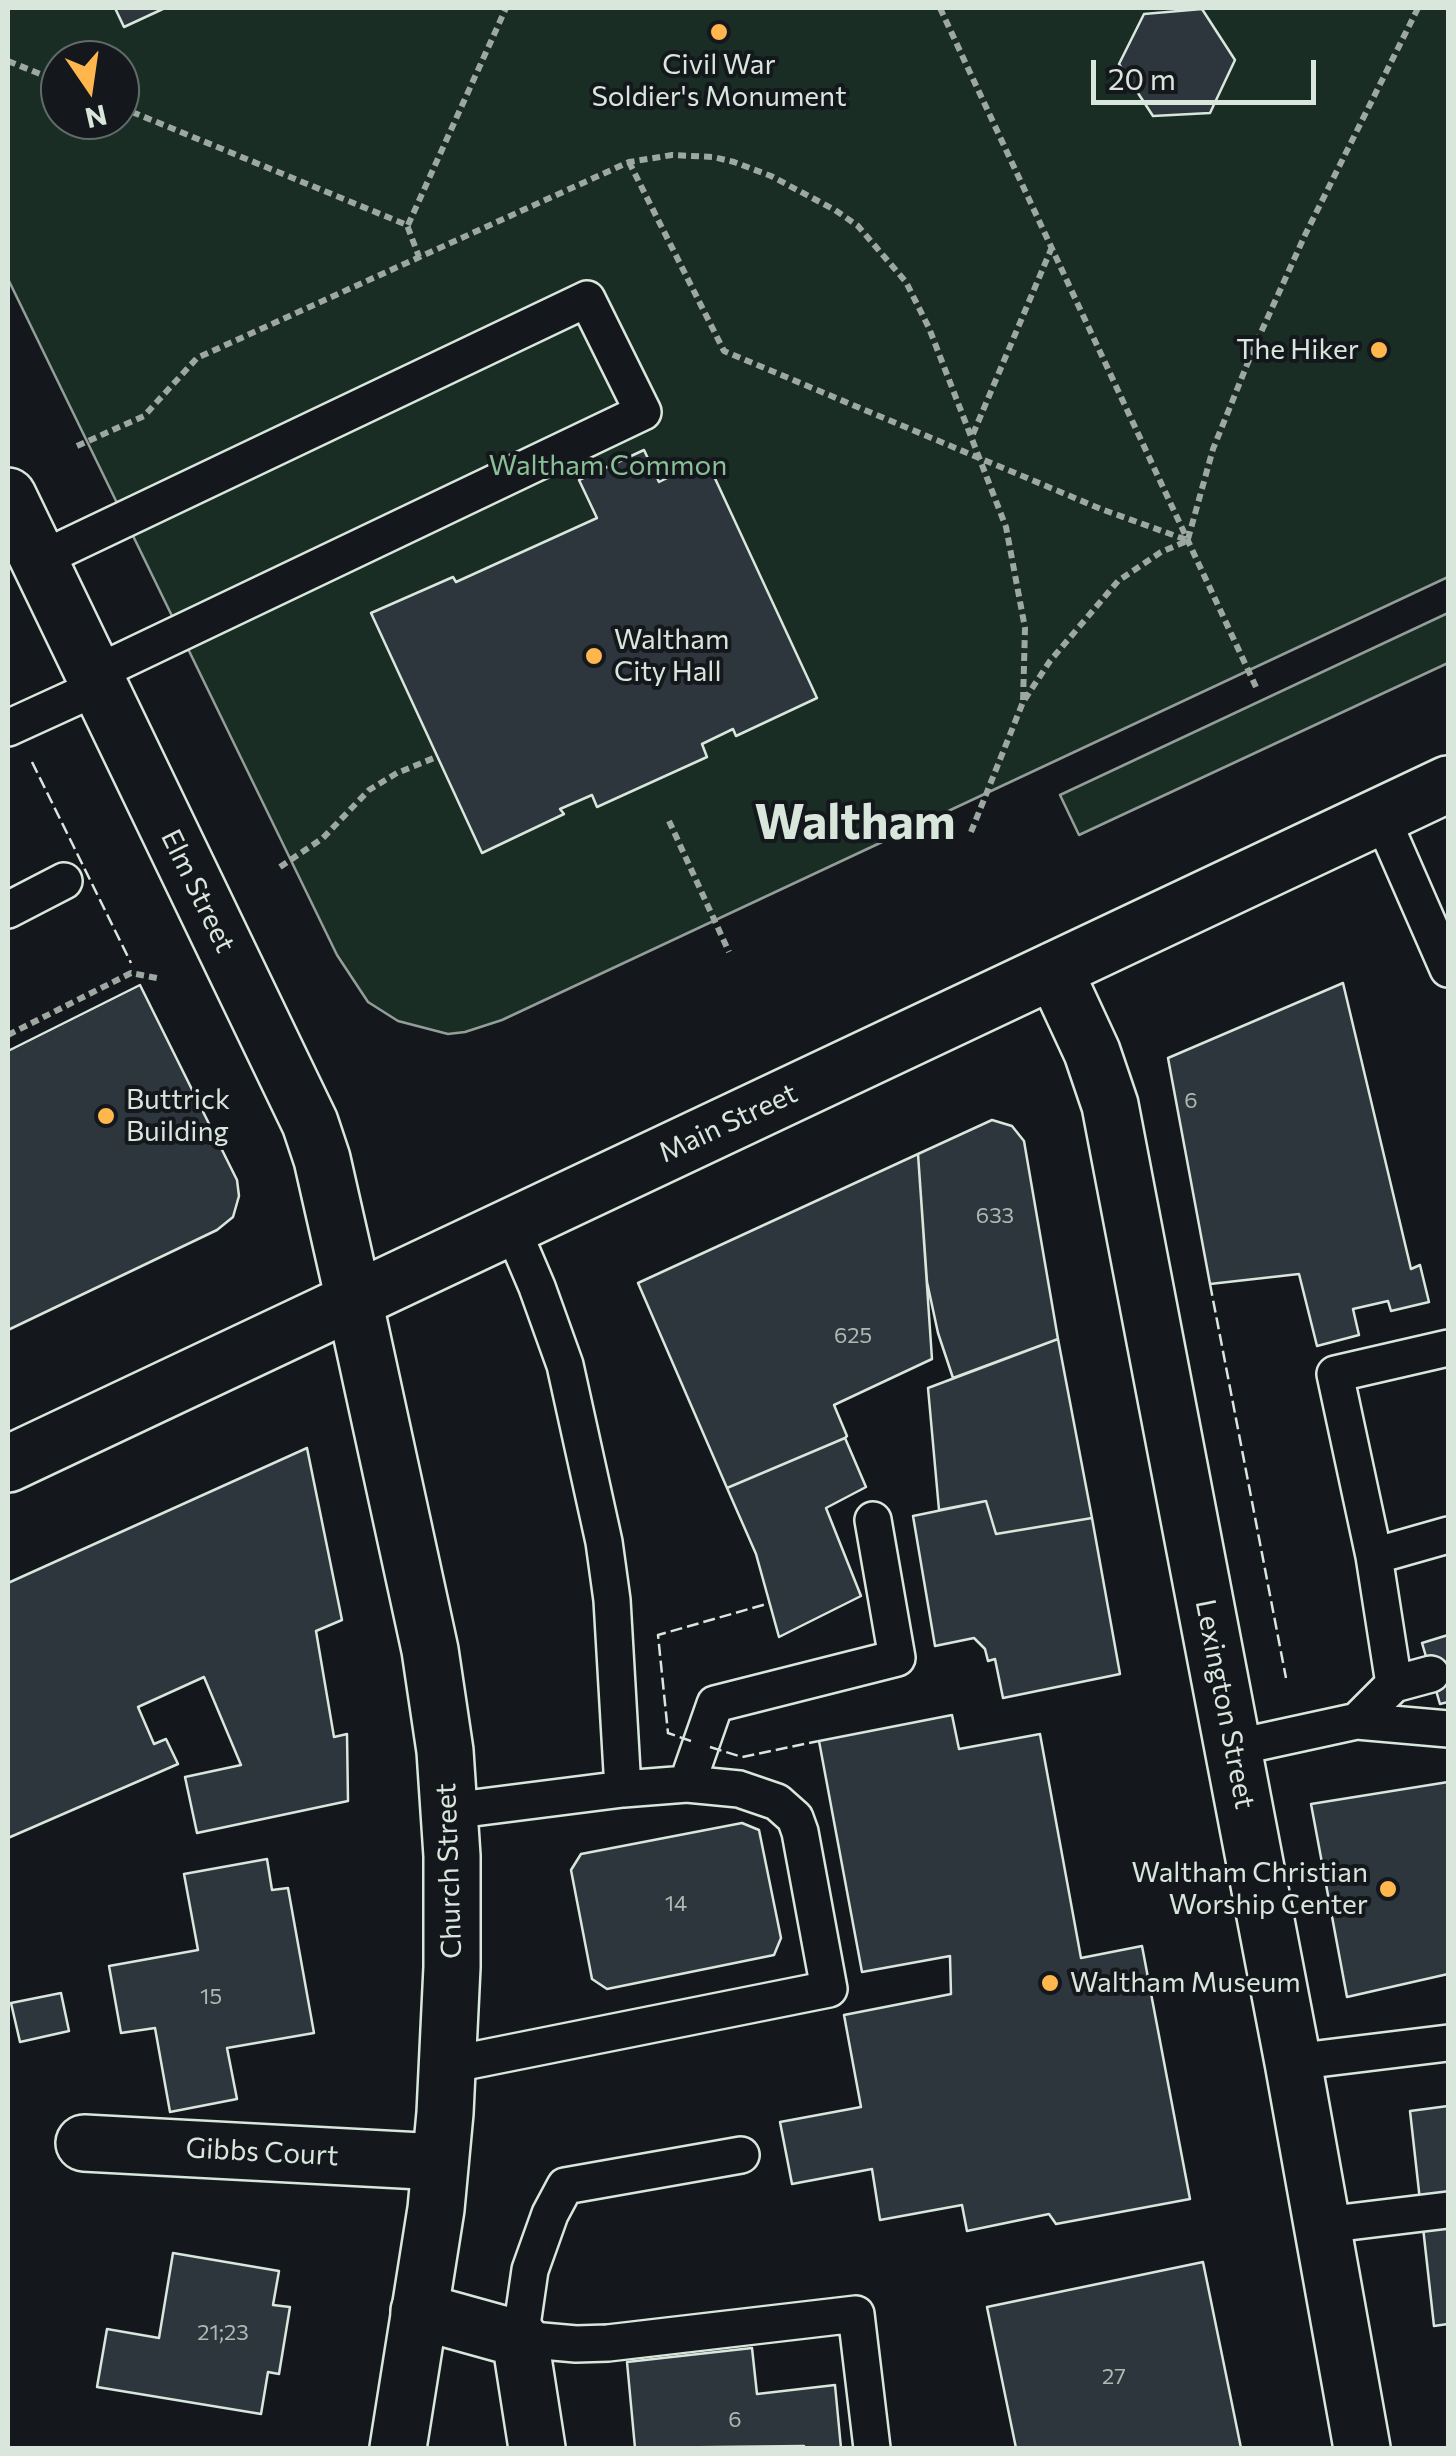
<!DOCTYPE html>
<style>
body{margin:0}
#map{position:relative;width:1456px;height:2456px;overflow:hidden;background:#14181c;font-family:Commissioner,sans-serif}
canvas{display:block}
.frame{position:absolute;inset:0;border:10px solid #d8e6dc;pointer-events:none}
.north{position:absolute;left:40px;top:40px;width:100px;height:100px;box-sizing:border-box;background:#14181c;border:2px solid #626a69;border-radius:50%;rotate:167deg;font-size:28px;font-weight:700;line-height:40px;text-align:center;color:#d8e6dc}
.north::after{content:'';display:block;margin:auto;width:35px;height:45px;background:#ffb74d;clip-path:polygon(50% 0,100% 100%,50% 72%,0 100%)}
.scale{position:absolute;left:1091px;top:60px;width:225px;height:45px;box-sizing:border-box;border:5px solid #d8e6dc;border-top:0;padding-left:12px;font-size:30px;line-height:35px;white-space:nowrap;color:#d8e6dc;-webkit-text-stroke:8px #14181c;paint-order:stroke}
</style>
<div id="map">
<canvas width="1456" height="2456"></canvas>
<div class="frame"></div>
<div class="north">N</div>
<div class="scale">20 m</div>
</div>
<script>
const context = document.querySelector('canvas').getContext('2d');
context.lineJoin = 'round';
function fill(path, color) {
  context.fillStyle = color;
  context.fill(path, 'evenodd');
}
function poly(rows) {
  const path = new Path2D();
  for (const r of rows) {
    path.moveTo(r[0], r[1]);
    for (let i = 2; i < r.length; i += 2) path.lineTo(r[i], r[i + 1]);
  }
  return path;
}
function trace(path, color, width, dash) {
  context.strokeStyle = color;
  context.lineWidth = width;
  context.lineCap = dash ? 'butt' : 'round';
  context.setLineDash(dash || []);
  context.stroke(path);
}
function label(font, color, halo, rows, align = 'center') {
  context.font = font + ' Commissioner,sans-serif';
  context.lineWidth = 8;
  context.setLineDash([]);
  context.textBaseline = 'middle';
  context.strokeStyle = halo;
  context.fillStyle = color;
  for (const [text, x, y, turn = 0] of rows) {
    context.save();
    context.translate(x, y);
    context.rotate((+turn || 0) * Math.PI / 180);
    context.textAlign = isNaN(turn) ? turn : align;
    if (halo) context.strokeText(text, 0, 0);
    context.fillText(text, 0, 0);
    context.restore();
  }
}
const green = poly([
 [8,8,1448,8,1448,577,502,1020,465,1032,448,1034,398,1021,368,1002,337,955,8,279,8,8],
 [60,60,120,60,120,120,60,120,60,60],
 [1448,613,1448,663,1079,835,1060,795,1448,613]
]);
fill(green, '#1a2d24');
trace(green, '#939e99', 2.5);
const building = poly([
 [115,8,165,8,124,27,115,8],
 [1202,9,1235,60,1210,113,1153,116,1119,64,1144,14,1202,9],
 [644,450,659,482,706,459,817,698,736,736,733,729,702,744,707,757,597,807,592,795,560,809,564,814,482,853,371,613,453,577,456,582,597,518,579,480,644,450],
 [1343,983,1411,1269,1420,1265,1429,1302,1391,1311,1388,1301,1353,1309,1359,1335,1317,1346,1299,1274,1210,1284,1168,1058,1343,983],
 [140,985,237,1180,239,1196,233,1217,217,1230,8,1330,8,1051,140,985],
 [992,1120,1012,1126,1024,1141,1058,1339,953,1378,938,1333,927,1282,918,1154,992,1120],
 [918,1154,932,1359,834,1405,847,1436,845,1438,727,1488,638,1283,918,1154],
 [1058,1339,1092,1518,996,1534,986,1501,939,1510,928,1388,1058,1339],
 [845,1438,866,1487,826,1508,861,1596,779,1637,756,1554,727,1488,845,1438],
 [307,1448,342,1620,316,1631,334,1737,347,1734,348,1801,197,1833,185,1777,241,1765,204,1677,138,1707,154,1744,166,1739,178,1764,8,1838,8,1583,307,1448],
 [986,1501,996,1534,1092,1518,1120,1674,1003,1698,995,1659,988,1661,985,1649,974,1638,935,1646,913,1516,986,1501],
 [1448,1635,1448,1702,1440,1704,1422,1643,1448,1635],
 [952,1715,959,1749,1040,1734,1081,1958,1142,1946,1190,2199,1056,2224,1049,2214,967,2231,962,2205,880,2220,872,2169,792,2184,780,2122,861,2107,844,2015,951,1994,950,1956,862,1972,819,1741,952,1715],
 [1448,1782,1448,1974,1347,1997,1311,1804,1448,1782],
 [742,1823,759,1830,781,1938,774,1955,607,1989,592,1979,571,1870,581,1854,742,1823],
 [267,1859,272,1890,288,1888,314,2033,227,2048,237,2099,170,2112,155,2028,121,2033,109,1966,198,1950,184,1874,267,1859],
 [61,1993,69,2031,20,2042,11,2003,61,1993],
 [1448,2106,1448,2324,1434,2326,1410,2111,1448,2106],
 [173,2253,279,2271,273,2305,290,2307,279,2374,268,2372,261,2414,97,2387,107,2329,159,2338,173,2253],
 [1203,2262,1241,2448,1016,2448,987,2307,1203,2262],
 [752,2348,757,2394,835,2385,841,2448,804,2448,804,2446,635,2448,627,2362,752,2348]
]);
fill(building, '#2c363c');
trace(building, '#d8e6dc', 2.5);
const lane = poly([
 [39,560,587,299,643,412,94,674],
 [8,728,100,686],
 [1381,816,1448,969],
 [8,910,64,881],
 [511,1226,537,1287,565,1365,604,1542,612,1600,623,1789],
 [1374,1556,1448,1535],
 [1394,1684,1431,1674],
 [1357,1721,1448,1729],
 [1233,1748,1357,1721,1394,1684,1374,1556,1335,1374,1448,1348],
 [687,1784,715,1704,897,1658,873,1520],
 [1293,2062,1448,2043],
 [449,2065,829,1989,800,1832,795,1818,777,1802,739,1789,687,1784,623,1789,450,1811],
 [741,2155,565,2186,550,2214,530,2270,520,2339,576,2344,608,2343,856,2314,872,2448],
 [1324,2225,1448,2210]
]);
const street = poly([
 [84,2143,440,2162],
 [419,2311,520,2339,537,2448]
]);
const secondary = poly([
 [354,1300,430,1650,445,1751,452,1856,452,1967,445,2113,436,2209,398,2448]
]);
const primary = poly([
 [8,496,310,1123,322,1159,354,1300],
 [1054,970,1092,1052,1110,1105,1293,2062,1362,2448],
 [8,1464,1448,784]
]);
trace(lane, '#d8e6dc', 40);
trace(street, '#d8e6dc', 60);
trace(secondary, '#d8e6dc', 60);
trace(primary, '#d8e6dc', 60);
trace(poly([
 [940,8,1256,687],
 [8,61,60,82],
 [120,107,407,225,419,257],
 [629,162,724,351,1101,509,1187,540],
 [408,225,506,8],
 [973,434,1052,247],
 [77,446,144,416,197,358,629,162,672,155,713,157,734,162,771,176,835,210,858,226,906,282,929,328,1006,527,1025,628,1023,702],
 [1188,539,1213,449,1253,350,1305,235,1418,8],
 [669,821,729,952],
 [971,832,1023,702,1050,661,1118,581,1161,552,1187,541],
 [280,867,323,838,369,790,397,773,434,758],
 [8,1035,131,973,157,978]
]), '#9da8a2', 6, [8, 5]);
trace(lane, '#14181c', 35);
trace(street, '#14181c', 55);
trace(secondary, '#14181c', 55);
trace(primary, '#14181c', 55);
trace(poly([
 [32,762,131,963],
 [1210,1284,1286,1678],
 [691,1741,668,1733,658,1635,770,1603],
 [710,1747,742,1757,819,1741]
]), '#d8e6dc', 2.5, [12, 5]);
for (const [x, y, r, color] of [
 [719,32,10,"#ffb74d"],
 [1379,350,10,"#ffb74d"],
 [594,656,10,"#ffb74d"],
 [106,1116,10,"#ffb74d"],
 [1388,1889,10,"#ffb74d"],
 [1050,1983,10,"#ffb74d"]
]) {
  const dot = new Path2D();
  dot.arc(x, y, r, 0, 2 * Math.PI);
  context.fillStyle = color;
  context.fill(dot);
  trace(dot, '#14181c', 4);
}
label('22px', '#adbab4', null, [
 ["6",1191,1101],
 ["633",995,1216],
 ["625",853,1336],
 ["14",676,1904],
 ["15",211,1997],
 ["21;23",223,2333],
 ["27",1114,2377],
 ["6",735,2420]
]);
label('28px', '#d8e6dc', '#14181c', [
 ["Civil War",719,65,"center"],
 ["Soldier's Monument",719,97,"center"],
 ["The Hiker",1359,350,"right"],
 ["Waltham",614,640],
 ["City Hall",614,672],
 ["Buttrick",126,1100],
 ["Building",126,1132],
 ["Waltham Christian",1368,1873,"right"],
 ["Worship Center",1368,1905,"right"],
 ["Waltham Museum",1070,1983]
], 'left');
label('28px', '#8ac095', '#14181c', [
 ["Waltham Common",608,466]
]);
label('28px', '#d8e6dc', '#14181c', [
 ["Elm Street",198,891,64],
 ["Main Street",728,1123,-25],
 ["Lexington Street",1225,1704,79],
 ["Church Street",449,1871,-92],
 ["Gibbs Court",262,2152,3]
]);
label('bold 48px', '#d8e6dc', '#14181c', [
 ["Waltham",855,823]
]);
</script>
